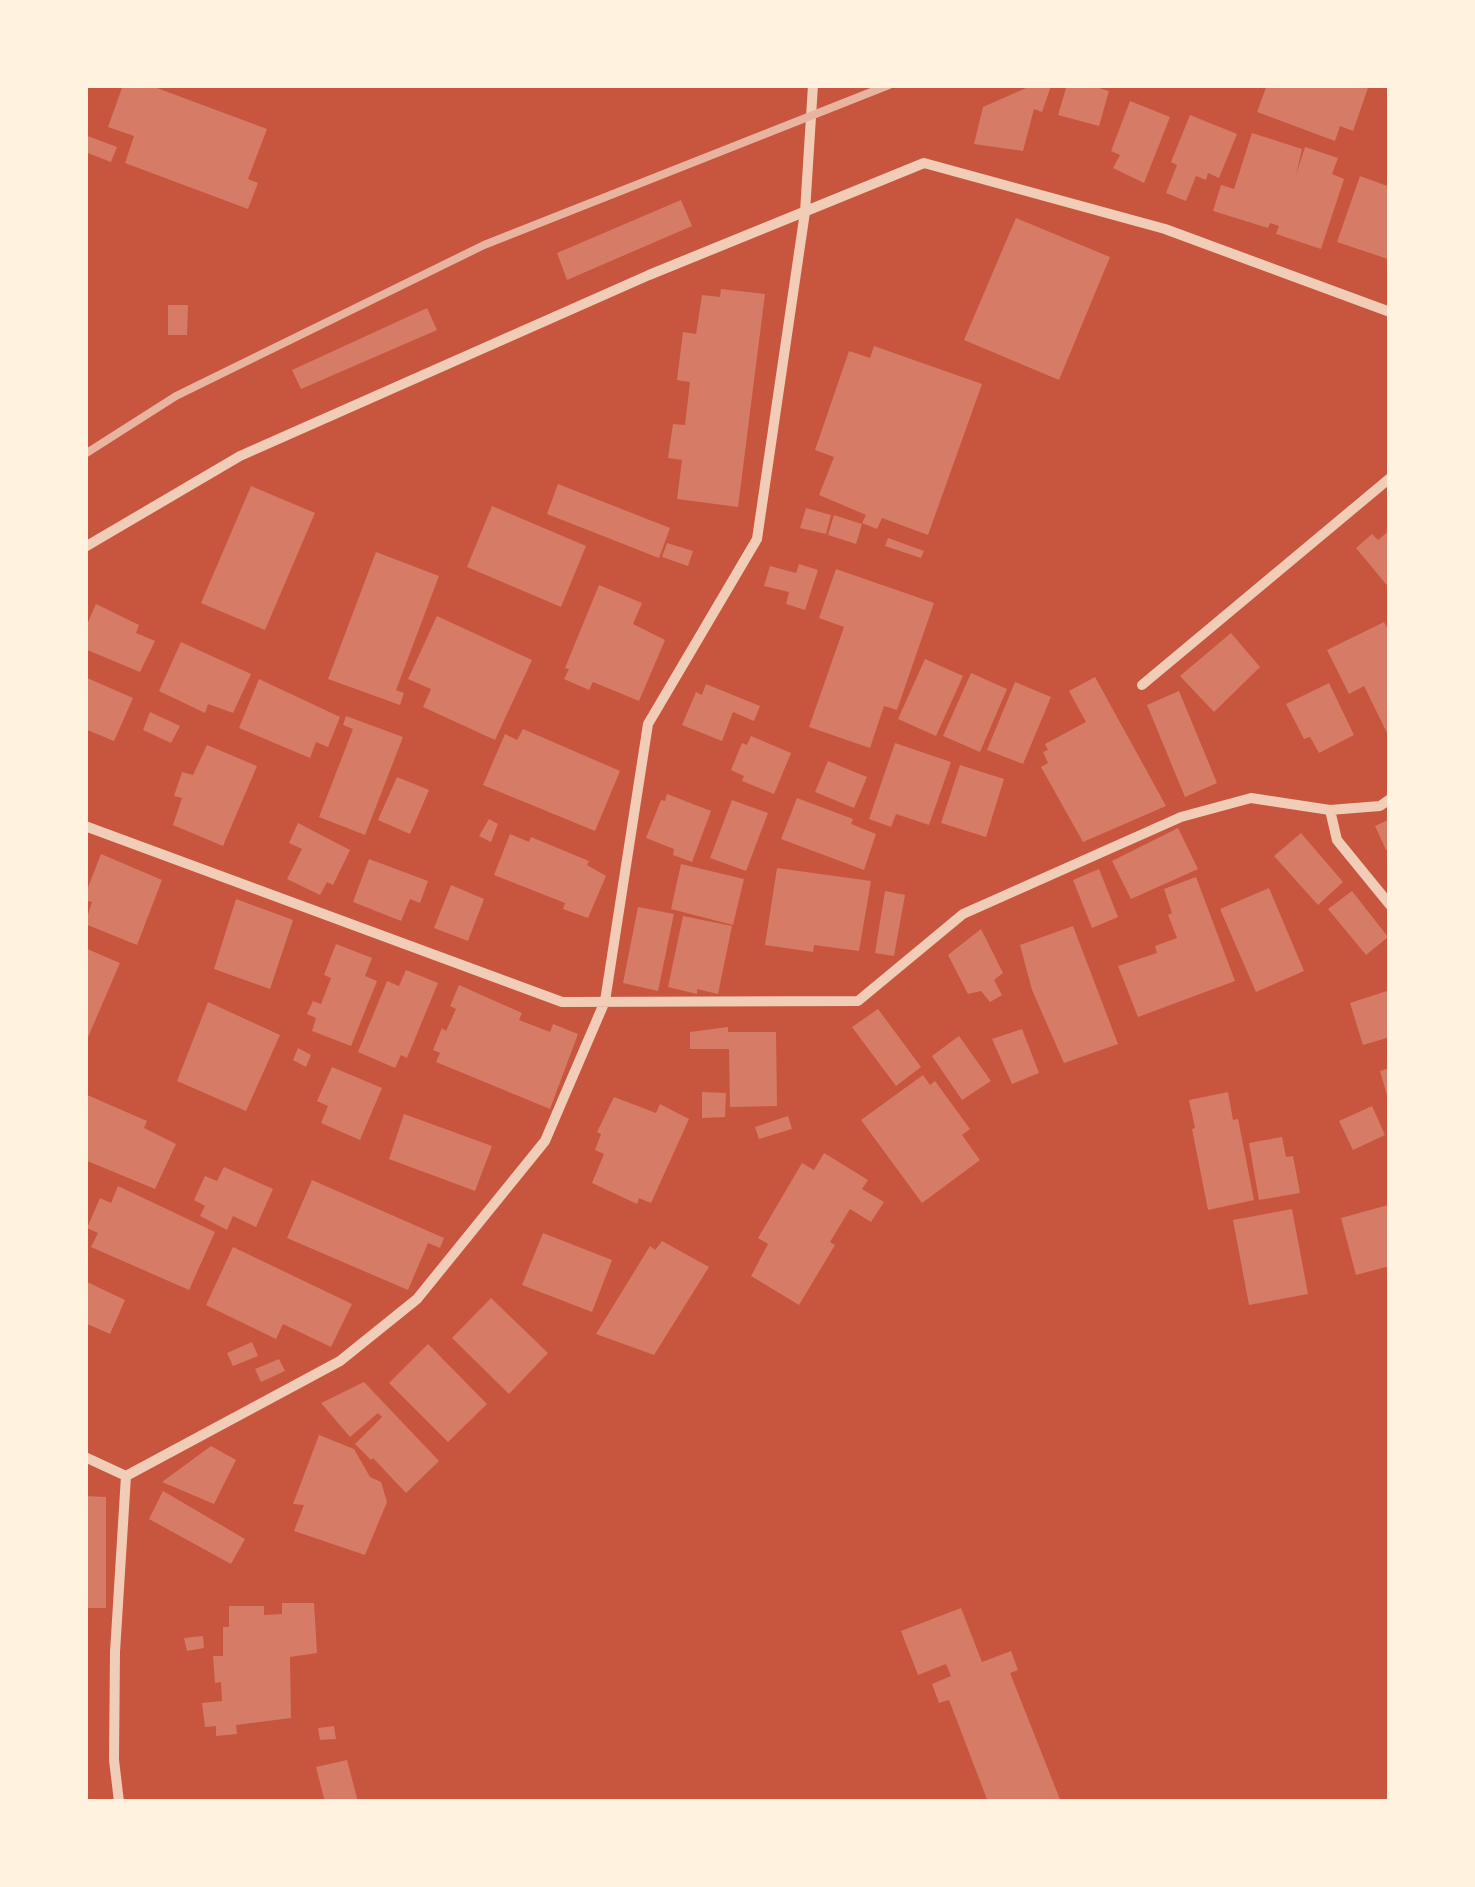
<!DOCTYPE html>
<style>
body{margin:0}
#map{position:relative;width:1475px;height:1887px;overflow:hidden;background:#c8553d;font-family:"Varela Round",sans-serif}
canvas{display:block}
.frame{position:absolute;inset:0;border:88px solid #fff3e0;pointer-events:none}
</style>
<div id="map">
<canvas width="1475" height="1887"></canvas>
<div class="frame"></div>
</div>
<script>
const context = document.querySelector('canvas').getContext('2d');
context.lineJoin = 'round';
function fill(path, color) {
  context.fillStyle = color;
  context.fill(path, 'evenodd');
}
function poly(rows) {
  const path = new Path2D();
  for (const r of rows) {
    path.moveTo(r[0], r[1]);
    for (let i = 2; i < r.length; i += 2) path.lineTo(r[i], r[i + 1]);
  }
  return path;
}
function trace(path, color, width, dash) {
  context.strokeStyle = color;
  context.lineWidth = width;
  context.lineCap = dash ? 'butt' : 'round';
  context.setLineDash(dash || []);
  context.stroke(path);
}
fill(poly([
 [123,85,149,85,267,129,248,179,258,183,248,209,125,163,134,136,108,127],
 [1033,85,1051,86,1042,112,1034,109,1023,151,974,144,983,107],
 [1067,85,1089,85,1109,91,1099,126,1058,115],
 [1267,85,1369,85,1353,131,1340,126,1335,141,1257,112],
 [1130,101,1170,117,1144,183,1113,168,1120,155,1111,151],
 [1190,115,1237,134,1219,178,1208,173,1206,180,1196,176,1186,201,1166,193,1177,165,1171,162],
 [1252,133,1302,149,1296,175,1305,147,1338,158,1332,174,1344,179,1321,249,1276,234,1279,226,1270,223,1268,228,1213,211,1221,185,1234,189],
 [85,135,117,147,111,162,85,152],
 [1360,176,1390,187,1390,252,1388,259,1337,242],
 [681,200,692,226,567,280,557,253],
 [1016,218,1110,257,1059,380,964,340],
 [721,289,765,294,738,507,677,499,682,460,668,458,673,424,685,425,690,382,677,380,683,332,696,334,702,295,720,297],
 [168,305,188,305,187,335,168,335],
 [427,308,437,330,301,389,292,370],
 [874,346,982,384,928,535,882,518,877,529,862,523,866,515,819,495,834,457,815,450,849,351,870,358],
 [558,484,670,528,659,558,547,514],
 [251,486,315,513,265,630,201,603],
 [492,506,586,546,561,607,467,567],
 [806,508,831,515,826,534,800,528],
 [834,515,862,524,856,544,828,535],
 [1390,530,1390,589,1356,548,1372,534,1378,540],
 [888,538,924,551,921,558,885,546],
 [667,543,693,551,688,566,662,557],
 [376,552,439,576,396,690,404,693,400,705,328,679],
 [799,564,818,570,805,610,786,604,789,592,764,586,770,566,796,573],
 [836,569,934,603,897,710,884,706,870,748,809,727,844,627,819,618],
 [599,585,642,603,633,624,665,640,639,701,593,682,589,690,564,679,569,669,565,668],
 [96,604,139,625,136,633,155,641,140,672,85,649,85,620,88,622],
 [437,616,532,660,495,740,423,707,431,689,408,679],
 [1384,622,1390,634,1390,739,1364,686,1349,694,1327,650],
 [1231,633,1260,667,1214,712,1180,676],
 [181,642,251,674,233,713,208,704,205,713,159,691],
 [925,659,963,676,936,736,898,719],
 [971,673,1007,689,980,752,943,736],
 [85,677,133,698,114,741,85,729],
 [1095,677,1166,806,1083,842,1041,767,1048,763,1043,752,1048,750,1045,744,1086,722,1069,691],
 [259,679,340,717,328,747,316,742,310,758,239,728],
 [1015,682,1051,697,1023,764,987,750],
 [1329,683,1354,735,1319,753,1310,737,1304,739,1286,704],
 [706,684,760,706,754,721,733,712,722,741,682,725,696,692,702,695],
 [1179,691,1217,783,1185,797,1147,705],
 [150,712,180,726,171,743,143,730],
 [346,716,403,737,365,835,319,817,353,729,343,725],
 [523,729,620,771,595,831,483,785,505,734,517,740],
 [751,736,791,753,774,794,742,781,744,776,731,770,742,743,747,745],
 [895,743,951,762,929,825,896,814,891,827,869,819],
 [207,745,257,766,223,846,173,825,182,798,174,796,182,772,193,775],
 [828,761,867,777,854,808,815,792],
 [960,765,1004,779,986,837,941,823],
 [397,777,429,790,410,834,378,820],
 [667,794,711,811,692,862,673,855,674,849,646,838,661,800,665,801],
 [797,798,853,819,851,824,876,834,864,870,781,839],
 [732,800,768,813,746,871,710,858],
 [489,819,498,824,491,842,479,836],
 [1390,819,1390,848,1386,850,1375,826],
 [298,823,350,850,333,885,327,882,320,895,287,879,302,849,289,843],
 [1178,828,1198,869,1131,899,1112,861],
 [1301,833,1343,882,1318,905,1274,856],
 [510,834,529,842,531,837,589,861,587,865,606,876,588,918,563,909,565,903,494,875],
 [101,854,162,880,137,945,85,924,92,902,85,900,85,895],
 [369,859,428,881,420,903,410,899,401,921,353,902],
 [681,864,744,879,733,925,671,909],
 [777,868,871,881,859,951,814,945,813,952,765,945],
 [1099,869,1118,917,1092,928,1073,880],
 [1196,877,1235,981,1138,1017,1118,966,1157,953,1155,946,1177,938,1168,915,1172,913,1164,889],
 [451,885,484,899,468,941,434,928],
 [1269,888,1304,971,1256,992,1220,909],
 [885,891,905,895,894,956,875,953],
 [1352,891,1388,937,1366,955,1328,909],
 [236,899,293,920,270,989,214,969],
 [638,907,674,914,658,991,623,983],
 [683,916,732,926,718,994,697,989,697,994,668,987],
 [1073,926,1118,1044,1064,1063,1032,990,1020,945],
 [981,929,1003,973,994,980,1002,995,990,1002,981,991,968,994,948,955],
 [336,944,372,958,365,976,377,981,351,1046,312,1031,316,1018,307,1014,313,1001,321,1004,331,978,324,975],
 [85,948,120,963,85,1044],
 [406,970,438,983,407,1058,401,1055,395,1068,358,1052,387,981,399,986],
 [459,985,522,1013,519,1020,550,1032,553,1024,578,1034,550,1109,436,1062,440,1053,433,1050,442,1028,446,1031,456,1009,450,1006],
 [1390,990,1390,1037,1363,1045,1350,1003],
 [208,1002,280,1035,246,1111,177,1081],
 [878,1009,921,1067,896,1086,852,1027],
 [728,1027,728,1032,776,1032,777,1106,730,1107,729,1049,690,1049,690,1032],
 [1022,1029,1039,1073,1012,1084,992,1039],
 [959,1036,991,1081,962,1100,932,1056],
 [298,1048,311,1055,306,1067,293,1060],
 [332,1067,382,1088,360,1140,321,1123,328,1106,317,1101],
 [1390,1068,1390,1102,1389,1102,1380,1071],
 [923,1075,930,1085,935,1081,970,1129,962,1135,980,1160,922,1203,861,1120],
 [702,1092,726,1093,725,1117,702,1118],
 [1228,1092,1233,1120,1238,1119,1254,1200,1208,1210,1192,1129,1195,1128,1189,1100],
 [85,1094,147,1121,144,1128,176,1144,155,1189,85,1160],
 [614,1097,656,1113,660,1104,689,1119,651,1203,639,1198,637,1204,592,1183,604,1154,595,1150,601,1134,597,1132],
 [1372,1106,1385,1135,1353,1150,1339,1121],
 [404,1114,492,1146,475,1191,389,1159],
 [788,1116,792,1129,759,1139,755,1127],
 [1282,1137,1286,1157,1293,1156,1300,1193,1259,1200,1249,1143],
 [824,1153,868,1180,862,1189,884,1202,871,1222,850,1209,830,1242,835,1245,799,1305,751,1276,768,1244,758,1238,802,1163,814,1170],
 [224,1167,273,1189,256,1227,233,1216,227,1230,200,1216,205,1206,194,1200,205,1176,217,1181],
 [312,1180,444,1238,440,1248,428,1243,408,1290,287,1238],
 [118,1186,215,1232,189,1290,91,1247,98,1233,87,1228,100,1198,111,1203],
 [1388,1205,1390,1266,1356,1275,1341,1218],
 [1292,1209,1308,1294,1249,1305,1233,1220],
 [543,1233,612,1260,592,1312,522,1285],
 [662,1241,709,1267,654,1355,596,1334,650,1246,655,1250],
 [233,1247,352,1304,331,1347,283,1324,276,1339,206,1305],
 [85,1281,125,1300,110,1334,85,1323],
 [491,1298,548,1353,509,1394,452,1338],
 [252,1342,258,1356,233,1366,227,1353],
 [428,1344,487,1404,448,1442,389,1383],
 [279,1359,285,1371,261,1382,255,1369],
 [364,1382,439,1461,406,1493,373,1458,371,1460,355,1444,382,1417,378,1413,350,1437,321,1403],
 [319,1435,354,1449,370,1477,381,1482,387,1502,365,1555,294,1531,304,1505,293,1504],
 [211,1446,236,1460,214,1504,162,1482],
 [163,1491,245,1539,231,1564,149,1519],
 [85,1496,106,1497,106,1608,85,1608],
 [282,1603,314,1603,317,1653,290,1657,291,1718,236,1725,237,1734,216,1736,216,1726,205,1727,202,1703,222,1701,221,1682,215,1683,213,1656,223,1656,223,1627,229,1627,229,1606,264,1606,264,1615,282,1614],
 [961,1608,982,1662,1011,1651,1018,1670,1010,1673,1061,1802,988,1802,949,1700,939,1703,932,1684,951,1676,946,1664,918,1675,901,1631],
 [203,1636,204,1648,187,1651,184,1638],
 [334,1726,336,1739,320,1740,318,1728],
 [347,1760,358,1802,325,1802,316,1767]
]), '#d67c66');
trace(poly([
 [85,547,240,456,649,275,924,163,1165,229,1390,312],
 [1142,685,1390,478],
 [1330,810,1337,840,1390,905],
 [85,826,562,1002,858,1001,963,914,1181,817,1251,798,1330,810,1380,806,1390,799],
 [85,1457,126,1476],
 [126,1476,340,1361,417,1299,545,1141,605,1001,648,724,757,539,805,212,813,85],
 [119,1802,114,1760,115,1652,126,1476]
]), '#f1ccb7', 10);
trace(poly([
 [85,454,176,396,484,245,889,85]
]), '#e9b49f', 8);
</script>
